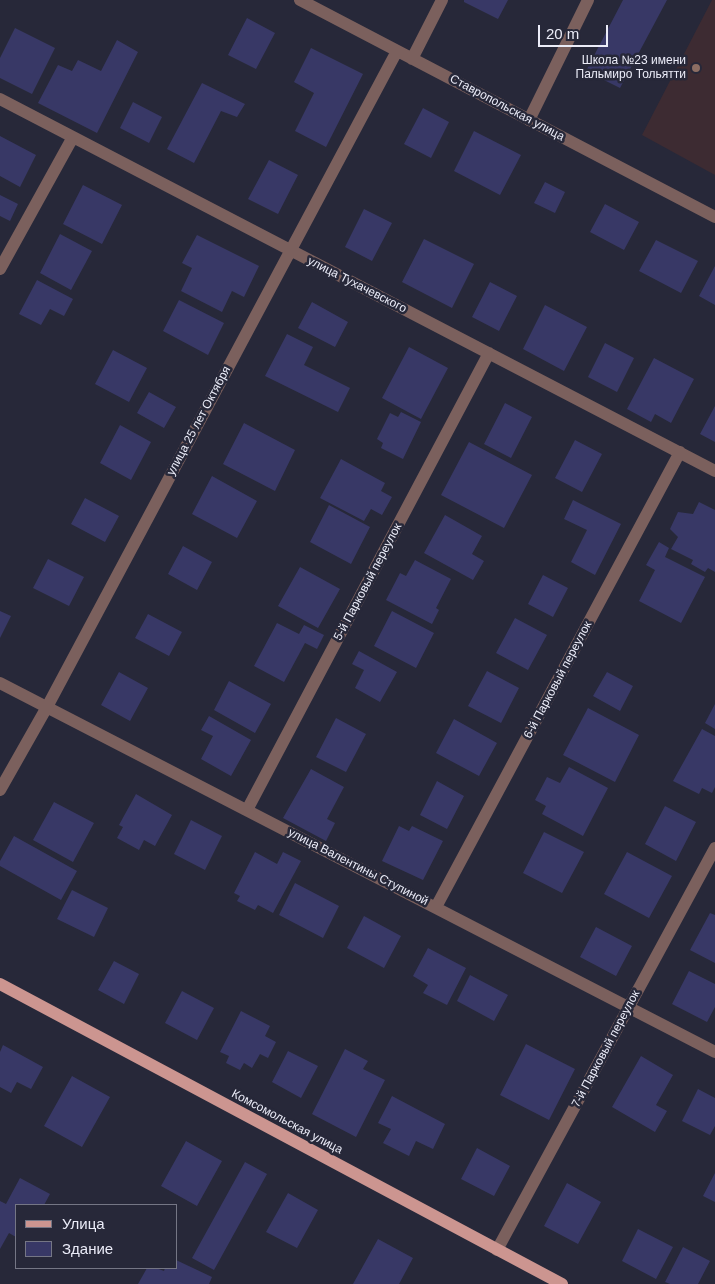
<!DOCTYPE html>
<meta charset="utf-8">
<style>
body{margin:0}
#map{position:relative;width:715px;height:1284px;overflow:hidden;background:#272839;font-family:Arial,sans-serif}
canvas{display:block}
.legend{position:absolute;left:15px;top:1204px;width:162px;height:65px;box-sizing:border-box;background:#272839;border:1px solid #757685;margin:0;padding:6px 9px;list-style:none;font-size:15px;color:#ebecf8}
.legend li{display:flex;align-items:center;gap:10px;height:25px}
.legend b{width:25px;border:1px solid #757685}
.scale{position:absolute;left:538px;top:25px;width:70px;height:22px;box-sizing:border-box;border:2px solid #ebecf8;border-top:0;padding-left:6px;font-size:15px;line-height:18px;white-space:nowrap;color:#ebecf8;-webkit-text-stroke:4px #272839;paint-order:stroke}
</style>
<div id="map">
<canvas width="715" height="1284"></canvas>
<ul class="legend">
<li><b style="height:6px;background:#cc9590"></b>Улица</li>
<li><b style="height:14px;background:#383866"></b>Здание</li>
</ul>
<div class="scale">20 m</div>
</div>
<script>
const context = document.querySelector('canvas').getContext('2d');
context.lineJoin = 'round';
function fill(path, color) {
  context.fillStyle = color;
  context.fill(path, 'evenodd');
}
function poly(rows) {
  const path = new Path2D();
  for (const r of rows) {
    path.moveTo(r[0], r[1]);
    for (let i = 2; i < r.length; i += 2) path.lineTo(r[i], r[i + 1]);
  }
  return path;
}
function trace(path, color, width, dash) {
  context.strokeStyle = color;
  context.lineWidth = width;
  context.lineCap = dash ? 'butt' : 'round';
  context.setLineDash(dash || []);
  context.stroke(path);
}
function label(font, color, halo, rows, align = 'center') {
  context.font = font + ' Arial,sans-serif';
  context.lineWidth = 5;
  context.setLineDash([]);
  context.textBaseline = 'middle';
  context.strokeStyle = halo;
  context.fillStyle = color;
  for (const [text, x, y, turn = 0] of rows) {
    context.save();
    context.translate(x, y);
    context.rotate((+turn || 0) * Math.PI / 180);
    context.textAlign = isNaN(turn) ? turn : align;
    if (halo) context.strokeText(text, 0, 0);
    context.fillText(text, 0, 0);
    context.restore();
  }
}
fill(poly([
 [712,0,715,0,715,175,642,135]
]), '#3d2b32');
fill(poly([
 [464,0,508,0,498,19,464,2],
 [623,0,667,0,620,88,586,71],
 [247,18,275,33,256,69,228,55],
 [15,28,55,48,32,94,0,78,0,58],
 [117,40,138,52,97,133,38,103,58,65,72,71,78,60,101,71],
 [311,48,363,74,326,147,295,131,314,93,294,82],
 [202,83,245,104,237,117,221,111,194,163,167,149],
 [133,102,162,117,149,143,120,128],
 [423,108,449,122,431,158,404,144],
 [474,131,521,155,500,195,454,171],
 [0,136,36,155,20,187,0,176],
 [269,160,298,175,278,214,248,199],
 [545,182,565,192,555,213,534,203],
 [83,185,122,205,102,244,63,224],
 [0,195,18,204,10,221,0,216],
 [605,204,639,222,624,250,590,232],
 [364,209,392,223,372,261,345,247],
 [60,234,92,251,71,290,40,273],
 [197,235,259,266,244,297,232,291,222,312,181,291,192,268,182,263],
 [424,239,474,264,452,308,402,282],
 [656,240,698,261,681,293,639,271],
 [715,266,715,305,699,296],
 [37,280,73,299,64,316,50,309,41,325,19,314],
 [490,282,517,296,499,331,472,317],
 [179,300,224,323,208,355,163,331],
 [312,302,348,322,335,347,298,328],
 [545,305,587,327,564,371,523,349],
 [287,334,313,347,304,365,350,388,338,412,265,376],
 [605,343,634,358,617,392,588,377],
 [409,347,448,368,421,419,382,398],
 [113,350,147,368,129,402,95,384],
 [654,358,694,379,671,423,655,414,651,422,627,409],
 [149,392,176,407,164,428,137,413],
 [505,403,532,417,511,458,484,444],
 [715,406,715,442,700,434],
 [401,412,421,422,403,459,381,448,383,443,377,439,390,413,398,417],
 [244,423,295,450,275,491,223,464],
 [120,425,151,442,131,480,100,463],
 [575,440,602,454,582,492,555,478],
 [469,442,532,475,504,528,441,495],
 [341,459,385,483,381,491,392,497,382,515,371,509,364,521,320,498],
 [212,476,257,501,237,538,192,514],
 [85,498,119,516,105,542,71,524],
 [573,500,621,524,595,575,571,562,587,530,564,519],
 [699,502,715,510,715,572,708,568,705,572,691,564,693,560,671,549,678,537,670,529,678,512,693,514],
 [329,505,370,527,351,564,310,542],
 [445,515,482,536,472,554,484,561,473,580,424,553],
 [659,542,669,548,665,557,705,577,681,623,639,601,655,570,646,565],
 [183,546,212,562,197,590,168,574],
 [48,559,84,577,69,606,33,588],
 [415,560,451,579,436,608,439,610,432,624,386,600,400,573,406,576],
 [300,567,340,589,318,628,278,606],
 [543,575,568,588,553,617,528,604],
 [0,611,11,616,0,638],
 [392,611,434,633,416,668,374,646],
 [148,614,182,632,169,656,135,638],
 [515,618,547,635,528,670,496,653],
 [277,623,299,634,304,625,324,635,317,649,305,643,284,682,254,666],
 [359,651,397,672,380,702,355,688,364,670,352,664],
 [487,671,519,688,501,723,468,706],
 [119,672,148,688,130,721,101,705],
 [607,672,633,686,620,711,593,696],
 [229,681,271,704,255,733,214,710],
 [715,704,715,729,705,723],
 [588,708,639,735,615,782,563,755],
 [209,716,251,740,231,776,201,759,213,736,201,730],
 [336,718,366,734,346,772,316,757],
 [454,719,497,743,479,776,436,753],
 [702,729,715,736,715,787,712,793,702,788,699,794,673,781],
 [569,767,608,788,583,836,542,814,546,806,535,800,547,777,560,783],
 [311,769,344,787,327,819,335,823,326,841,283,818],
 [437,781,464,796,447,829,420,815],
 [136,794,172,815,155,846,144,840,139,850,117,838,123,827,119,825],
 [54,802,94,823,73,862,33,840],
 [665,806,696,822,676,861,645,844],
 [191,820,222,836,205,870,174,854],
 [399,826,409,831,412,826,443,841,423,880,382,861],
 [544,832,584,852,562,893,523,873],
 [14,836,77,871,61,900,0,866,0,861],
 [255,852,277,864,283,852,301,861,273,913,258,905,255,910,237,901,240,896,234,893],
 [627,852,672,876,649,918,604,894],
 [295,883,339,906,323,938,279,915],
 [72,890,108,908,94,937,57,919],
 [710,913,715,915,715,963,690,950],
 [364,916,401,936,384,968,347,948],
 [596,927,632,946,616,976,580,957],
 [428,948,466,968,447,1005,423,993,428,985,413,976],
 [114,961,139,974,124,1004,98,990],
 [689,971,715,984,715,1007,707,1022,672,1004],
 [470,975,508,995,494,1021,457,1001],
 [182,991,214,1008,197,1040,165,1023],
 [241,1011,270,1026,265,1036,276,1042,268,1058,260,1054,252,1068,244,1063,240,1070,226,1063,229,1056,220,1052],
 [526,1044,575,1069,549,1120,500,1095],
 [3,1045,43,1067,31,1089,17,1082,11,1093,0,1087,0,1052],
 [345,1049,368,1061,363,1069,385,1080,356,1137,312,1114],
 [288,1051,318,1066,301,1098,272,1082],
 [641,1056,673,1075,656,1105,667,1111,655,1132,612,1107],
 [72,1076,110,1097,82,1147,44,1126],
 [698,1089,715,1098,715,1126,710,1135,682,1121],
 [392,1096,445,1124,433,1149,416,1141,409,1156,383,1143,391,1129,378,1123],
 [186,1141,222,1161,197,1206,161,1186],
 [477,1148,510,1166,494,1196,461,1179],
 [245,1162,267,1174,214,1270,192,1258],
 [715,1173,715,1202,703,1196],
 [20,1178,50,1194,44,1205,16,1205,16,1237,9,1233,0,1249,0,1201,6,1204],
 [567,1183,601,1202,578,1244,544,1226],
 [288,1193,318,1210,297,1248,266,1232],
 [638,1229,673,1247,656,1279,622,1261],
 [378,1239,413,1258,399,1284,353,1284],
 [683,1247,710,1261,698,1284,670,1284,665,1282],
 [176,1260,212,1277,209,1284,138,1284,147,1268,156,1268,164,1271,165,1268,176,1268]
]), '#383866');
trace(poly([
 [300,0,715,217],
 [412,59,442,0],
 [0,99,715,471],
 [529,120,588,0],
 [0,269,73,137],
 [0,683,715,1052],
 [0,790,47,707,397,51],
 [247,810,489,353],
 [436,907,680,452],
 [497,1250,715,848]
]), '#7b605d', 12);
trace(poly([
 [0,984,562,1284]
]), '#cc9590', 12);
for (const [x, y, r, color] of [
 [696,68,5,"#8d6e63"]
]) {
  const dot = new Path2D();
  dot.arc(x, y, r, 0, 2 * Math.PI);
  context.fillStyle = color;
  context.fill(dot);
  trace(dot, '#272839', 2);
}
label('12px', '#ebecf8', '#272839', [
 ["Школа №23 имени",686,61],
 ["Пальмиро Тольятти",686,75]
], 'right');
label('12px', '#ebecf8', '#272839', [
 ["Ставропольская улица",507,108,28],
 ["улица Тухачевского",357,285,27],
 ["улица 25 лет Октября",199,421,-62],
 ["5-й Парковый переулок",368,582,-62],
 ["6-й Парковый переулок",558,680,-62],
 ["улица Валентины Ступиной",358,867,27],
 ["7-й Парковый переулок",606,1049,-62],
 ["Комсомольская улица",287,1122,28]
]);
</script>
